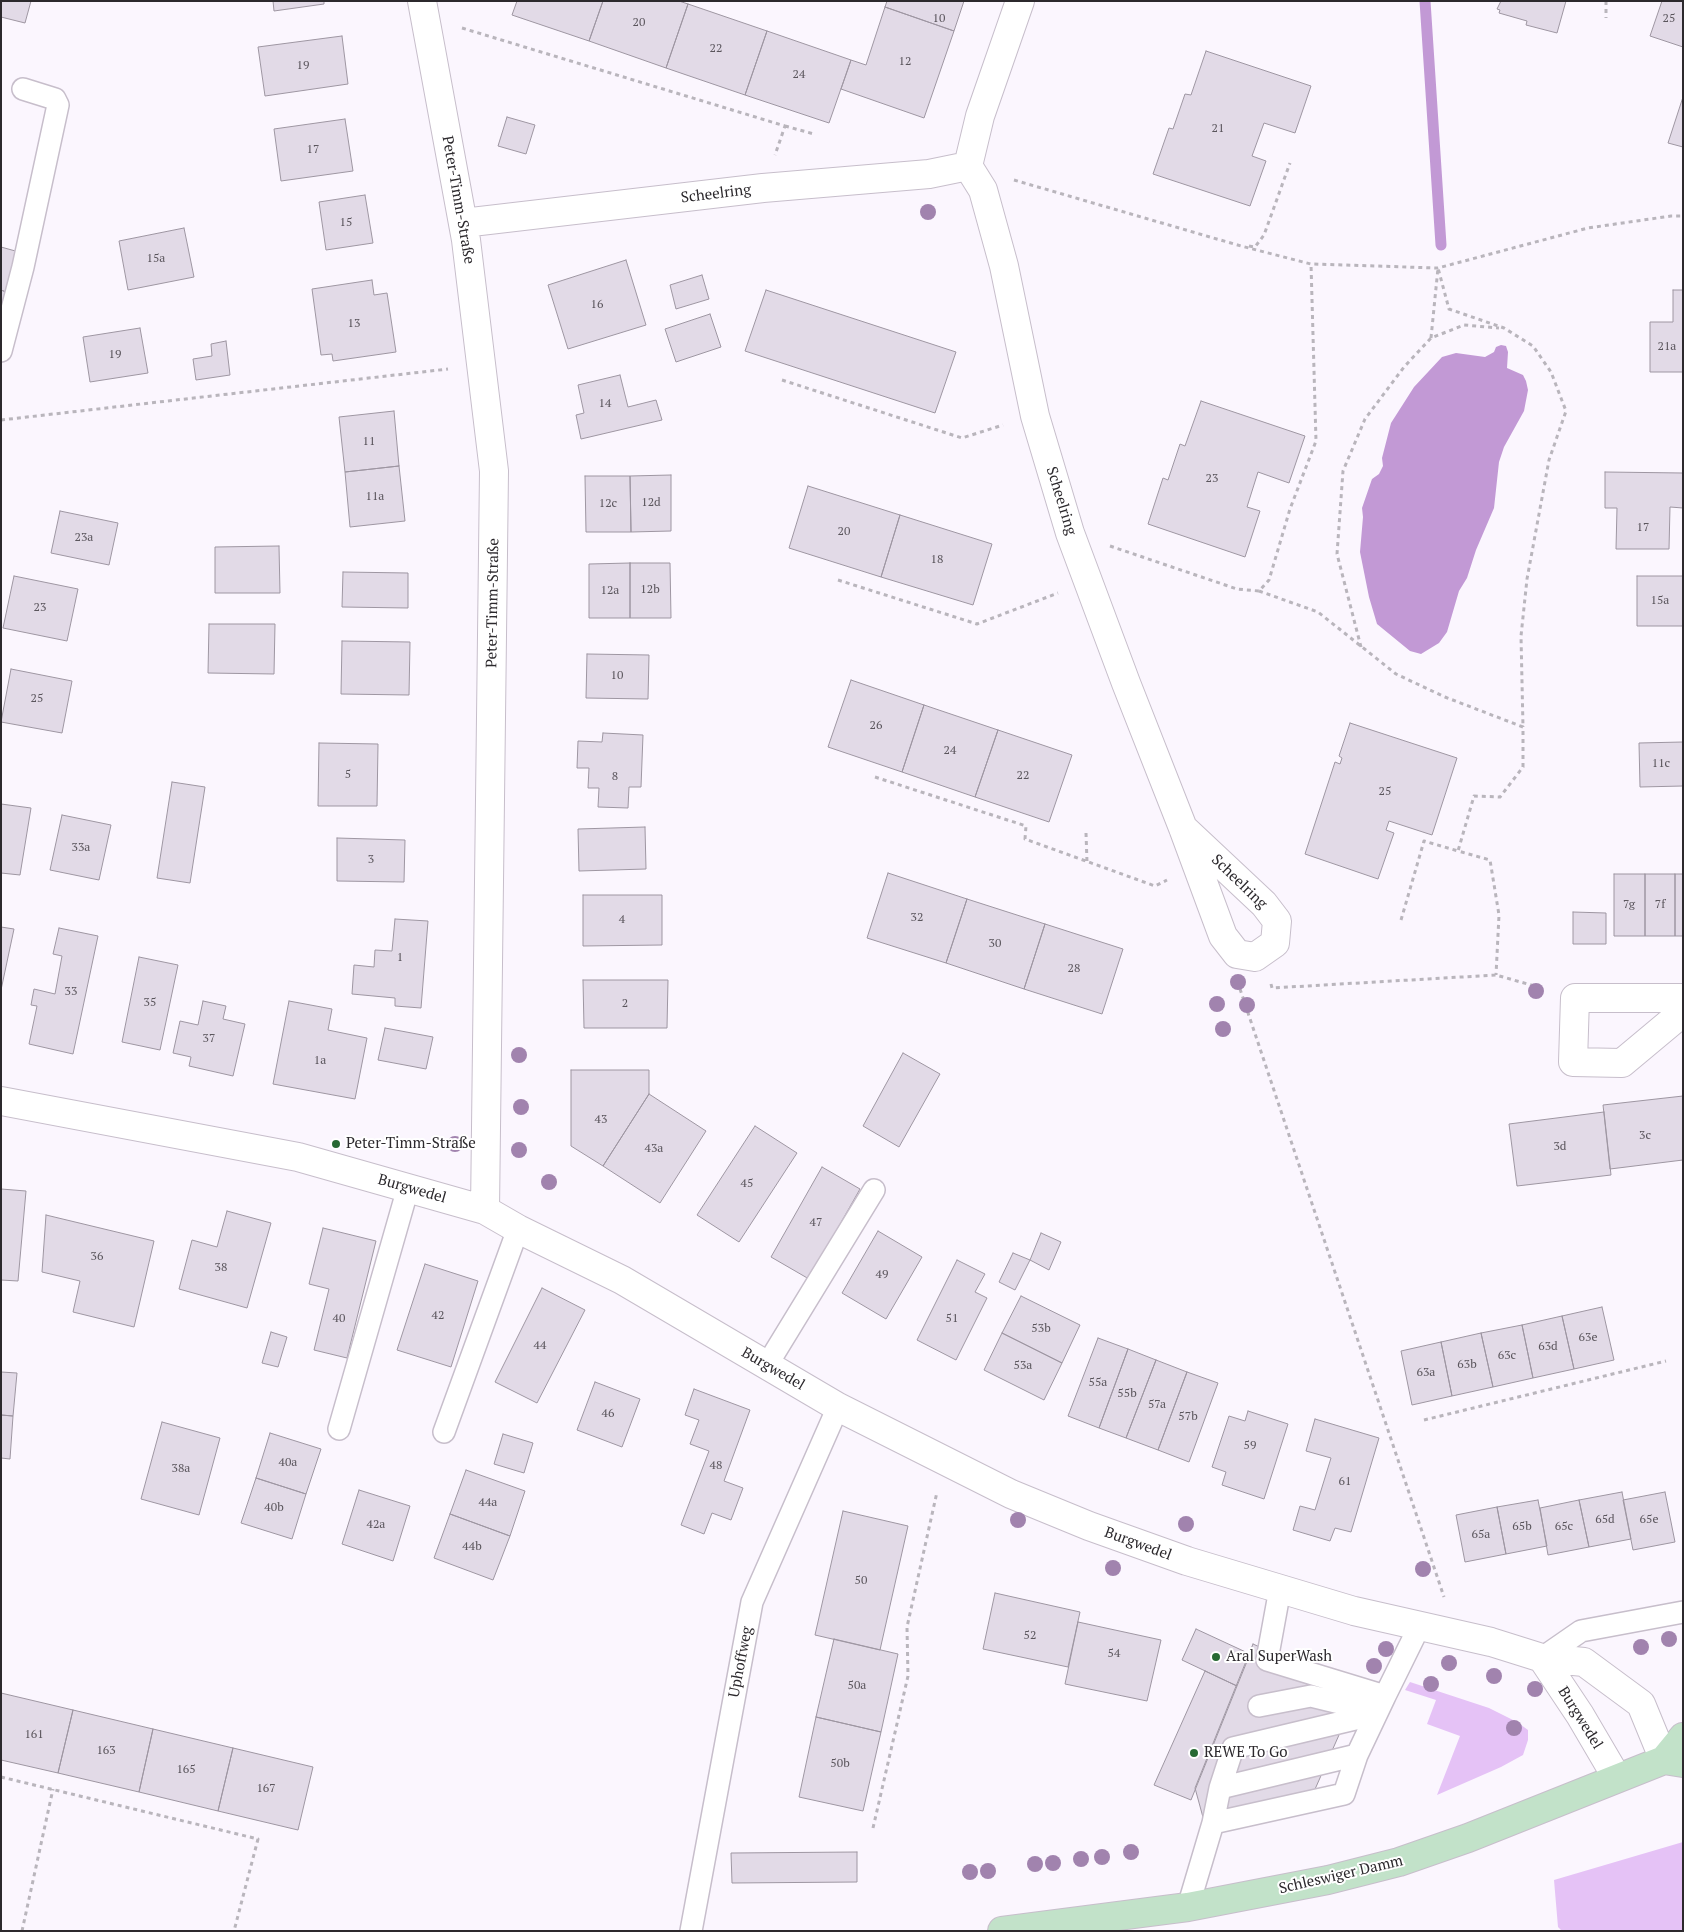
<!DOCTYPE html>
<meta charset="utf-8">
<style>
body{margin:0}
#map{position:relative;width:1684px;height:1932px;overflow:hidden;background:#fbf6fe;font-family:"PT Serif",serif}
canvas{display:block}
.frame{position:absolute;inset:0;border:2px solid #2c292d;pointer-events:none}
</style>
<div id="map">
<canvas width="1684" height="1932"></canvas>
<div class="frame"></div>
</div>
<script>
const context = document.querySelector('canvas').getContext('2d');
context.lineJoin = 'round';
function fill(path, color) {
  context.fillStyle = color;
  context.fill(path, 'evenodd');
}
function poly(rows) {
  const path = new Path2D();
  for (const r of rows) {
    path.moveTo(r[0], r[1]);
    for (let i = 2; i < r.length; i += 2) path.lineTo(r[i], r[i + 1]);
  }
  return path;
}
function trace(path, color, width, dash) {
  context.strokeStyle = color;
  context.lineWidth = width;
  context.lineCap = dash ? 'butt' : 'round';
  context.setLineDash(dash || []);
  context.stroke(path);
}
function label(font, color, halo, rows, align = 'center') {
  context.font = font + ' "PT Serif",serif';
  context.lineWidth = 4;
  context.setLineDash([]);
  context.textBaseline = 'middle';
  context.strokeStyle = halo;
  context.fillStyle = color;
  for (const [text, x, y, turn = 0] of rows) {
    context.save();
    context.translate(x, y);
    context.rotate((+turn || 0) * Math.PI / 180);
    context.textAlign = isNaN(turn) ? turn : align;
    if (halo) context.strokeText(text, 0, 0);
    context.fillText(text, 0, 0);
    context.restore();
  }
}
fill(poly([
 [1410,1682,1489,1708,1517,1722,1528,1730,1528,1740,1523,1755,1501,1767,1437,1795,1460,1736,1427,1724,1436,1700,1405,1690],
 [1683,1842,1683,1931,1562,1931,1558,1927,1554,1880]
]), '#e5c2f6');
fill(poly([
 [1501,345,1506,346,1508,352,1507,368,1523,375,1526,381,1528,390,1524,411,1504,447,1499,462,1494,508,1476,550,1467,578,1459,591,1447,632,1439,643,1421,654,1410,651,1377,624,1369,597,1360,552,1363,517,1362,508,1372,479,1379,474,1383,466,1382,458,1391,423,1414,387,1442,357,1456,353,1485,357,1494,352,1496,347]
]), '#c299d5');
trace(poly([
 [1425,1,1441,245]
]), '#c299d5', 11);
const building = poly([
 [1,1,31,1,25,23,1,17,1,1],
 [273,1,324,1,324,4,274,11,273,1],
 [517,1,603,1,589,41,512,15,517,1],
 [603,1,679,1,688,4,666,68,589,41,603,1],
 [887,1,964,1,954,31,885,7,887,1],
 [1501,1,1566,1,1557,33,1526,25,1527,21,1499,13,1500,10,1497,9,1501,1],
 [1662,1,1683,1,1683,47,1650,36,1662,1],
 [688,4,767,31,745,95,666,68,688,4],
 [885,7,954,31,924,118,841,89,851,60,866,65,885,7],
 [767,31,851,60,829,123,745,95,767,31],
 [342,36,348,84,265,96,258,47,342,36],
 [1206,51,1311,86,1295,133,1264,123,1252,156,1266,161,1250,206,1153,174,1169,128,1173,129,1185,94,1191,95,1206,51],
 [1683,97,1683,147,1668,143,1683,97],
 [507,117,535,125,526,154,498,146,507,117],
 [345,119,353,171,281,181,274,129,345,119],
 [365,195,373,243,326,250,319,202,365,195],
 [184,228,194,277,128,290,119,241,184,228],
 [1,247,19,252,6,292,1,290,1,247],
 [626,260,646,325,568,349,548,285,626,260],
 [702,275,709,299,676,309,670,285,702,275],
 [372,280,374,295,387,293,396,352,333,361,332,354,321,355,312,289,372,280],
 [1,290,6,292,1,306,1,290],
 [766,290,956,352,935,413,745,351,766,290],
 [1673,290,1683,290,1683,372,1650,372,1650,322,1673,322,1673,290],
 [710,314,721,347,676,362,665,329,710,314],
 [140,328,148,373,90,382,83,337,140,328],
 [226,341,230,375,196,380,193,359,212,356,211,344,226,341],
 [620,375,628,407,656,400,662,420,581,439,576,415,584,413,578,385,620,375],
 [1201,401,1305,436,1289,483,1258,472,1247,507,1260,511,1245,557,1148,524,1163,478,1168,480,1180,444,1185,446,1201,401],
 [394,411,399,466,345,472,339,417,394,411],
 [399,466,405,521,350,527,345,472,399,466],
 [1605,472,1683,473,1683,508,1670,507,1669,549,1616,549,1617,508,1605,508,1605,472],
 [671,475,671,531,631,532,630,476,671,475],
 [585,476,630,476,631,532,586,532,585,476],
 [808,486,900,515,881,577,789,548,808,486],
 [60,511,118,523,109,565,51,553,60,511],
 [900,515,992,544,973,605,881,577,900,515],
 [279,546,280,593,215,593,215,547,279,546],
 [630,563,630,618,589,618,589,564,630,563],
 [630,563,670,563,671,618,630,618,630,563],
 [343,572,408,573,408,608,342,607,343,572],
 [14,576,78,589,67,641,3,628,14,576],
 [1637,576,1683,576,1683,626,1637,626,1637,576],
 [209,624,275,624,274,674,208,673,209,624],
 [342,641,410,642,409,695,341,694,342,641],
 [587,654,649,655,648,699,586,698,587,654],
 [11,669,72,681,62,733,1,722,11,669],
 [851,680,924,705,902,772,828,747,851,680],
 [924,705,998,730,975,797,902,772,924,705],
 [1350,723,1457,758,1432,835,1389,821,1386,830,1394,833,1378,879,1305,854,1335,762,1340,764,1342,758,1339,756,1350,723],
 [998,730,1072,755,1049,822,975,797,998,730],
 [603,733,643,735,641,787,629,787,628,808,598,807,599,788,588,788,589,768,577,768,578,741,602,742,603,733],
 [1683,742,1683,786,1640,787,1639,743,1683,742],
 [319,743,378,744,377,806,318,806,319,743],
 [172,782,205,787,190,883,157,878,172,782],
 [1,804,31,808,20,875,1,873,1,804],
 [62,815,111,825,99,880,50,870,62,815],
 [645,827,646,869,579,871,578,829,645,827],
 [337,838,405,840,404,882,337,881,337,838],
 [888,873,967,899,946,963,867,938,888,873],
 [1614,874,1645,874,1645,936,1614,936,1614,874],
 [1645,874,1675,874,1675,936,1645,936,1645,874],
 [1675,874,1683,874,1683,936,1675,936,1675,874],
 [583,895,662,895,662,945,583,946,583,895],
 [967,899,1045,924,1024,989,946,963,967,899],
 [1573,912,1606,913,1606,944,1573,944,1573,912],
 [395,919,428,921,421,1008,395,1006,395,998,352,994,354,965,374,967,375,950,392,951,395,919],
 [1045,924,1123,949,1102,1014,1024,989,1045,924],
 [1,927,14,929,1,990,1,927],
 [59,928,98,936,73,1054,29,1044,37,1006,31,1005,34,989,55,994,62,956,53,954,59,928],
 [139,957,178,965,160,1050,122,1042,139,957],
 [583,980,668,980,667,1028,584,1028,583,980],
 [203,1001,226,1006,223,1019,245,1024,233,1076,189,1066,191,1057,173,1053,180,1021,198,1025,203,1001],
 [289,1001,332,1009,328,1030,367,1038,355,1099,273,1084,289,1001],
 [385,1028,433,1037,426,1069,378,1060,385,1028],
 [903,1053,940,1074,899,1147,863,1126,903,1053],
 [571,1070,649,1070,649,1094,603,1166,571,1146,571,1070],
 [649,1094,706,1131,660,1203,603,1166,649,1094],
 [1683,1096,1683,1160,1610,1169,1603,1105,1683,1096],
 [1604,1112,1611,1175,1517,1186,1509,1124,1604,1112],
 [755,1126,797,1153,739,1242,697,1215,755,1126],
 [822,1167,860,1189,809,1279,771,1257,822,1167],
 [1,1189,26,1191,18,1281,1,1280,1,1189],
 [227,1211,271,1223,247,1308,179,1289,192,1240,217,1247,227,1211],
 [46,1215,154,1241,134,1327,73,1312,80,1281,42,1272,46,1215],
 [323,1228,376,1241,347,1358,314,1350,329,1289,309,1284,323,1228],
 [878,1231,922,1257,886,1319,842,1293,878,1231],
 [1041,1233,1061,1242,1049,1270,1030,1260,1041,1233],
 [1013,1253,1030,1260,1015,1290,999,1282,1013,1253],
 [957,1260,985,1274,975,1292,987,1298,956,1360,917,1340,957,1260],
 [425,1264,478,1281,451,1367,397,1350,425,1264],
 [542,1288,585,1310,537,1403,495,1382,542,1288],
 [1021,1296,1080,1325,1062,1363,1002,1333,1021,1296],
 [1602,1307,1614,1360,1574,1369,1562,1316,1602,1307],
 [1562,1316,1574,1369,1533,1378,1522,1325,1562,1316],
 [1522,1325,1533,1378,1493,1387,1481,1333,1522,1325],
 [271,1332,287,1337,278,1367,262,1363,271,1332],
 [1002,1333,1062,1363,1044,1400,984,1370,1002,1333],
 [1481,1333,1493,1387,1452,1396,1441,1342,1481,1333],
 [1098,1338,1128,1349,1099,1428,1068,1416,1098,1338],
 [1441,1342,1452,1396,1412,1405,1401,1351,1441,1342],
 [1128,1349,1156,1360,1126,1438,1099,1428,1128,1349],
 [1156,1360,1187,1372,1158,1450,1126,1438,1156,1360],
 [1,1372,17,1373,13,1416,1,1415,1,1372],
 [1187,1372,1218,1383,1189,1462,1158,1450,1187,1372],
 [595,1382,640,1399,622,1447,577,1430,595,1382],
 [694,1389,750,1410,724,1481,743,1488,731,1520,712,1513,704,1534,681,1525,709,1451,690,1444,699,1420,685,1415,694,1389],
 [1248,1411,1288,1424,1264,1499,1222,1485,1226,1472,1212,1467,1229,1416,1245,1421,1248,1411],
 [1,1415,13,1416,10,1459,1,1458,1,1415],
 [1315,1419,1379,1438,1351,1532,1335,1528,1330,1541,1293,1530,1300,1506,1315,1510,1331,1458,1306,1451,1315,1419],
 [162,1422,220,1438,199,1515,141,1499,162,1422],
 [270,1433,321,1449,306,1494,256,1478,270,1433],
 [503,1434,533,1443,524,1473,494,1464,503,1434],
 [466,1470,525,1491,510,1536,450,1514,466,1470],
 [256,1478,306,1494,292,1539,241,1523,256,1478],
 [359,1490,410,1506,393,1561,342,1544,359,1490],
 [1622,1492,1631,1539,1589,1547,1579,1500,1622,1492],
 [1665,1492,1675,1542,1633,1550,1623,1500,1665,1492],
 [1538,1500,1547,1546,1506,1554,1497,1507,1538,1500],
 [1579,1500,1589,1547,1548,1555,1540,1508,1579,1500],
 [1497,1507,1506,1554,1465,1562,1456,1515,1497,1507],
 [843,1511,908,1526,880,1650,815,1635,843,1511],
 [450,1514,510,1536,493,1580,434,1558,450,1514],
 [995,1593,1080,1612,1068,1667,983,1649,995,1593],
 [1078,1622,1161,1640,1147,1701,1065,1684,1078,1622],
 [1196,1629,1250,1654,1237,1686,1182,1660,1196,1629],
 [834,1639,898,1654,881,1732,816,1717,834,1639],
 [1253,1644,1358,1692,1312,1796,1204,1821,1195,1788,1253,1644],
 [1205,1671,1237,1686,1191,1800,1154,1785,1205,1671],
 [1,1693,73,1710,58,1773,1,1760,1,1693],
 [73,1710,153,1729,139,1792,58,1773,73,1710],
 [816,1717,881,1732,863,1811,799,1797,816,1717],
 [153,1729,233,1748,218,1811,139,1792,153,1729],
 [233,1748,313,1767,298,1830,218,1811,233,1748],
 [857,1852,857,1882,732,1883,731,1853,857,1852]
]);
fill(building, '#e2dae7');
trace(building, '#9e96a2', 1);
const service = poly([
 [1,351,23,267,58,105,55,99,23,89],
 [767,1365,874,1190],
 [339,1429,408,1188],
 [444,1432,518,1229],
 [1280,1589,1267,1660,1385,1696,1420,1625],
 [1542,1658,1581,1631,1683,1612],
 [1259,1706,1311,1696,1348,1705,1384,1696],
 [1220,1788,1233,1748,1376,1714],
 [1213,1823,1220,1788,1357,1755],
 [1188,1907,1213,1823,1344,1794,1357,1755,1385,1696],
 [691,1931,752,1602,838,1407]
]);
const minor = poly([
 [422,1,466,240,494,471,485,1210],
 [968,166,983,190,1004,266,1035,416,1070,533,1126,683,1183,828,1223,936,1237,954,1255,957,1275,943,1277,921,1264,904,1183,828],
 [463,223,763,188,929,174,968,166,980,116,1020,1],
 [1683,998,1575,998,1573,1062,1622,1063,1683,1012],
 [1,1101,298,1157,485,1210,518,1229,622,1280,838,1407,1011,1494,1089,1526,1187,1561,1354,1611,1491,1642,1542,1658,1584,1662,1641,1704,1664,1760],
 [1542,1658,1580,1715,1617,1778]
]);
const secondary = poly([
 [1664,1760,1683,1737],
 [1002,1931,1188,1907,1328,1880,1399,1862,1468,1838,1664,1760,1683,1763]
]);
trace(service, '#c7becb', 24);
trace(minor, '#c7becb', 30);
trace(secondary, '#c7becb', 30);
trace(poly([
 [1606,1,1606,18],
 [462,28,785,126,775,155],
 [785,126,814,134],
 [1014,180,1241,246,1311,264,1438,268,1588,228,1671,216,1683,216],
 [1249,246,1255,247,1264,235,1290,163],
 [1431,338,1438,268,1449,309,1504,328,1533,346,1551,372,1566,411,1549,460,1527,579,1521,636,1523,727],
 [782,380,962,438,1003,425],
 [1,420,448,369],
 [1110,546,1237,589,1259,591,1269,580,1290,509,1316,441,1311,264],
 [838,580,977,624,1058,593],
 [1259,591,1318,612,1396,674,1445,697,1523,727,1523,767,1500,797,1474,796,1458,851,1490,860,1499,915,1496,975],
 [1361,647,1337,554,1343,471,1365,419,1404,367,1431,338,1464,325,1499,328],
 [875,777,1026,826,1025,839,1155,886,1167,880],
 [1086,833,1087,862],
 [1401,920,1424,841,1458,851],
 [1271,984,1272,988,1496,975,1545,989],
 [1240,989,1444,1597],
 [1424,1420,1666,1361],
 [1,1777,258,1839,234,1931],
 [873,1828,908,1676,907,1627,937,1492],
 [22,1931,53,1789]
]), '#b9b5bc', 3, [4, 4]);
trace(service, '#fff', 21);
trace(minor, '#fff', 28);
trace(secondary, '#c2e2c9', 28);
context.fillStyle = '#a183ae';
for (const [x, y] of [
 [928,212],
 [1238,982],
 [1536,991],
 [1217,1004],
 [1247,1005],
 [1223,1029],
 [519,1055],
 [521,1107],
 [455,1144],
 [519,1150],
 [549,1182],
 [1018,1520],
 [1186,1524],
 [1113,1568],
 [1423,1569],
 [1669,1639],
 [1641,1647],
 [1386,1649],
 [1449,1663],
 [1374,1666],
 [1494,1676],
 [1431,1684],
 [1535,1689],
 [1514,1728],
 [1131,1852],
 [1102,1857],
 [1081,1859],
 [1053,1863],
 [1035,1864],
 [988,1871],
 [970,1872]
]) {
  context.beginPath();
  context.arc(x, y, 8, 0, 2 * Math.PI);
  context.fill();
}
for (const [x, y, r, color] of [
 [336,1144,5,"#276933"],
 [1216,1657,5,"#276933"],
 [1194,1753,5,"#276933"]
]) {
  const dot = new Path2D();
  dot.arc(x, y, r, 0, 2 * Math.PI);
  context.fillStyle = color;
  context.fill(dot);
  trace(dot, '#fff', 2);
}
label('12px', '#5a555c', null, [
 ["10",939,19],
 ["25",1669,19],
 ["20",639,23],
 ["22",716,49],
 ["12",905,62],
 ["19",303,66],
 ["24",799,75],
 ["21",1218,129],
 ["17",313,150],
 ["15",346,223],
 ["15a",156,259],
 ["16",597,305],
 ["13",354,324],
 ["21a",1667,347],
 ["19",115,355],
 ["14",605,404],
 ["11",369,442],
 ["23",1212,479],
 ["11a",375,497],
 ["12d",651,503],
 ["12c",608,504],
 ["17",1643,528],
 ["20",844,532],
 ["23a",84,538],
 ["18",937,560],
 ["12b",650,590],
 ["12a",610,591],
 ["15a",1660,601],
 ["23",40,608],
 ["10",617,676],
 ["25",37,699],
 ["26",876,726],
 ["24",950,751],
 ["11c",1661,764],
 ["5",348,775],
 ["22",1023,776],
 ["8",615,777],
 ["25",1385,792],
 ["33a",81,848],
 ["3",371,860],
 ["7g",1629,905],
 ["7f",1660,905],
 ["32",917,918],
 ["4",622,920],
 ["30",995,944],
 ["1",400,958],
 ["28",1074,969],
 ["33",71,992],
 ["35",150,1003],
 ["2",625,1004],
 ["37",209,1039],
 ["1a",320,1061],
 ["43",601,1120],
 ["3c",1645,1136],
 ["3d",1560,1147],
 ["43a",654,1149],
 ["45",747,1184],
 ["47",816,1223],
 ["36",97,1257],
 ["38",221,1268],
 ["49",882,1275],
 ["42",438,1316],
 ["40",339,1319],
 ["51",952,1319],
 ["53b",1041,1329],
 ["63e",1588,1338],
 ["44",540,1346],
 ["63d",1548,1347],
 ["63c",1507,1356],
 ["63b",1467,1365],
 ["53a",1023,1366],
 ["63a",1426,1373],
 ["55a",1098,1383],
 ["55b",1127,1394],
 ["57a",1157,1405],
 ["46",608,1414],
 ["57b",1188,1417],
 ["59",1250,1446],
 ["40a",288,1463],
 ["48",716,1466],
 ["38a",181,1469],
 ["61",1345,1482],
 ["44a",488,1503],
 ["40b",274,1508],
 ["65d",1605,1520],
 ["65e",1649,1520],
 ["42a",376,1525],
 ["65b",1522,1527],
 ["65c",1564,1527],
 ["65a",1481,1535],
 ["44b",472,1547],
 ["50",861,1581],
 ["52",1030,1636],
 ["54",1114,1654],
 ["50a",857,1686],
 ["161",34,1735],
 ["163",106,1751],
 ["50b",840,1764],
 ["165",186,1770],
 ["167",266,1789]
]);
label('15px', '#2c292d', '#fff', [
 ["Scheelring",716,194,-7],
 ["Peter-Timm-Straße",458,200,80],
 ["Scheelring",1061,501,73],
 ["Peter-Timm-Straße",493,603,-89],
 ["Scheelring",1239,882,44],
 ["Burgwedel",412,1189,16],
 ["Burgwedel",773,1369,30],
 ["Burgwedel",1138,1544,20],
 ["Uphoffweg",741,1662,-79],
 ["Burgwedel",1580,1718,58],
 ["Schleswiger Damm",1341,1875,-13]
]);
label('15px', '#2c292d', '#fff', [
 ["Peter-Timm-Straße",346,1144],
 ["Aral SuperWash",1226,1657],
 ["REWE To Go",1204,1753]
], 'left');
</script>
